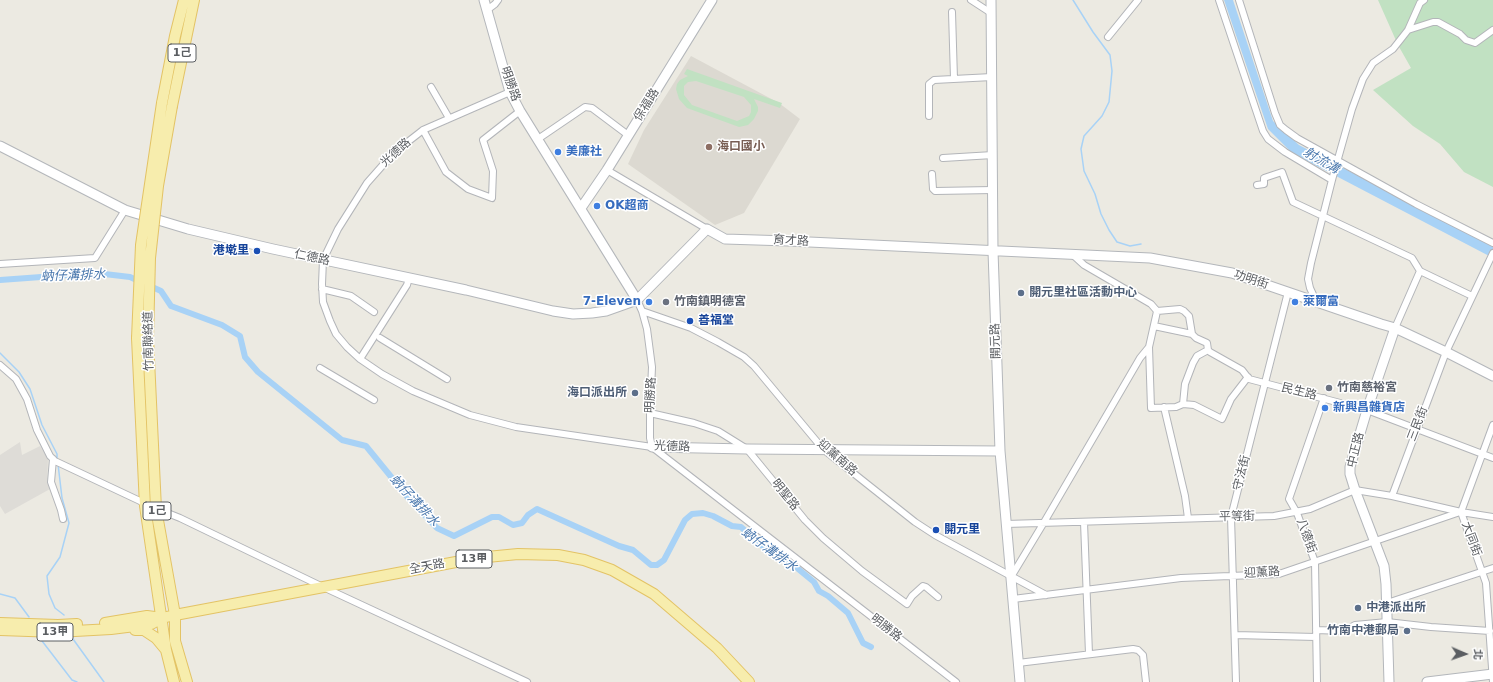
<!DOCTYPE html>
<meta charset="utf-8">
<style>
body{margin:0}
#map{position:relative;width:1493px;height:682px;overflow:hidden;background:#eceae2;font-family:"DejaVu Sans","Noto Sans TC",sans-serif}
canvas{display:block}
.north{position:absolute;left:1445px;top:634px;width:40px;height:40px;-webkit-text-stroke:3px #fff;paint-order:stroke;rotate:92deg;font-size:11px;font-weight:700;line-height:16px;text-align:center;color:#5b5e62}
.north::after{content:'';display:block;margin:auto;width:14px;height:18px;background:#5b5e62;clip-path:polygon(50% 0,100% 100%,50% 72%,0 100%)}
</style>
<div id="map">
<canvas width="1493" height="682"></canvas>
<div class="north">北</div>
</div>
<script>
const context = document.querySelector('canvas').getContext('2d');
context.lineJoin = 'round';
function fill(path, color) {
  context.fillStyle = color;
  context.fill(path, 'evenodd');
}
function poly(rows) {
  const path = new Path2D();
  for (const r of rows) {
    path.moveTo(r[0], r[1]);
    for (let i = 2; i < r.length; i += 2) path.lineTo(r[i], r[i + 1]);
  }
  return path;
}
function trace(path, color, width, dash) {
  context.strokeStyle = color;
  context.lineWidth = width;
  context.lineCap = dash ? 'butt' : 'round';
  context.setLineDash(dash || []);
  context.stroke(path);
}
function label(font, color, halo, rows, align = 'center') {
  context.font = font + ' "DejaVu Sans","Noto Sans TC",sans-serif';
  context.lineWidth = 3;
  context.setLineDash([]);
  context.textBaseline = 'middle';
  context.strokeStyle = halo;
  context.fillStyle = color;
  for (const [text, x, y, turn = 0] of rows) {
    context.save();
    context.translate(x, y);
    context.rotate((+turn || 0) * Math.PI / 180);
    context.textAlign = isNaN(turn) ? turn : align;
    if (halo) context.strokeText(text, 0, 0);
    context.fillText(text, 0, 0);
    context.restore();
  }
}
fill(poly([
 [20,442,22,455,40,446,48,459,47,482,50,489,5,514,0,506,0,455]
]), '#dedcd7');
fill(poly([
 [691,56,779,103,800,119,744,213,715,225,628,164,644,130]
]), '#dcd9d1');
fill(poly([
 [1378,0,1493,0,1493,187,1464,172,1440,144,1413,126,1373,90,1411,68,1398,45],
 [687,69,782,103,780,108,754,99,758,107,758,111,754,119,748,125,739,127,687,108,679,99,676,89,677,84,680,80,688,76,684,74],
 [696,81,744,97,751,105,751,112,749,116,737,121,692,105,684,95,684,86,688,82]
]), '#c1e1c2');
fill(poly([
 [1224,0,1233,0,1273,121,1299,145,1493,246,1493,258,1292,153,1268,129]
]), '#a8d2f6');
trace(poly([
 [1073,0,1093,32,1110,55,1112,71,1109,102,1102,116,1084,136,1081,149,1084,171,1095,194,1101,214,1109,230,1117,242,1130,246,1141,244],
 [0,353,19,372,30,389,42,425,57,454,57,460],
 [58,464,62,498,69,523,60,557,47,576,49,594,55,608,64,615],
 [0,594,15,598,29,617],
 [39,637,72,680,77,682],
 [73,639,104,682]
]), '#a8d2f6', 1.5);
trace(poly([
 [0,280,96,273,130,277,161,291,171,306,222,325,240,336,245,357,258,372,342,440,366,446,410,500,437,528,454,536,492,517,499,517,513,525,522,523,528,515,537,509,619,546,633,550,651,565,657,565,664,560,685,520,692,514,703,513,713,516,732,526,741,527,761,545,797,568,814,582,819,591,828,596,848,613,863,643,871,647]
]), '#a8d2f6', 6);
const street = poly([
 [971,0,991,13],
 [1219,0,1263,131,1268,139,1285,152,1332,180],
 [1239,0,1275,113,1280,125,1286,130,1297,138,1416,204,1493,243],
 [487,10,495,4,498,0],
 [952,12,954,79],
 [1408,30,1433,22,1438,22,1460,34,1466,40,1475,43,1493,30],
 [1108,37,1138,0],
 [431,87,449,118],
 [510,92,423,130,405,144,382,166,367,183,338,229,323,260,322,284,323,302,330,321,336,334,347,347,360,359,382,374,413,391,470,415,516,427,652,447],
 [929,116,929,84,934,80,992,77],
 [423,130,446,172,468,189,492,198,493,171,483,140,520,111],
 [538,139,585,107,592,108,628,135],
 [943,158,993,155],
 [607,170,707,229],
 [932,174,933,189,935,191,993,190],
 [1257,185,1264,184,1264,178,1282,172,1293,202,1412,258,1420,271,1472,296],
 [0,264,95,258,125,210],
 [322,289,351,296,374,312],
 [637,300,642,311,647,329,652,367,650,413,650,438,652,447,956,682],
 [1316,301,1310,288,1308,279,1311,263,1332,180,1352,109,1363,79,1373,63,1393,49,1408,30,1420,3,1424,0],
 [642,311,691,328,718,342,744,357,754,366,823,449,915,522,935,535,1046,595],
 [1157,311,1180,309,1184,311,1189,316,1192,334,1196,338,1207,343,1208,350,1210,352,1242,370,1249,379,1367,410,1493,458],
 [1154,326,1192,334],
 [1395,328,1420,271],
 [380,338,447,379],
 [1149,347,1151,408,1176,407,1183,404,1194,405,1222,419,1231,399,1248,377],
 [360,359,407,285,409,278],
 [0,365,16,379,27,399,37,430,50,456,55,461,140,501,145,505],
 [320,368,374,400],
 [1183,404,1185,384,1193,363,1197,356,1208,350],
 [1164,407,1185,496,1188,518],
 [650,413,694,423,718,431,747,449,805,520,823,538,862,571,907,604,912,596,923,586,926,587,938,597],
 [53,459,51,482,61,510,63,519],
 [1392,496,1446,352,1493,253],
 [155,508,180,518,323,587,527,682],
 [1084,522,1089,654],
 [1006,524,1274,516,1310,509,1355,490,1392,496,1461,512,1493,517],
 [1011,577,1043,524,1119,394,1140,358,1149,347,1156,316,1157,311,1151,304,1084,265,1072,254],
 [1013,599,1181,578,1279,574,1460,512],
 [1387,603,1493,568],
 [1316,630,1344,631,1355,625,1387,622,1431,627,1490,631],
 [1235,635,1316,637],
 [1018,663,1133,649,1138,650,1143,655,1146,682],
 [1236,682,1231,517,1288,292],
 [1317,682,1315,562,1297,513,1289,499,1324,398],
 [1493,682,1486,583,1461,512,1493,425]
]);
const secondary = poly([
 [484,0,510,92,520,111,637,300],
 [991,0,993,251,1000,451,1020,682],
 [0,146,125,210,188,229,273,249,466,290,553,311,573,314,592,313,606,311,637,300,707,229,725,239,788,241,1150,258,1232,273,1381,324,1395,328,1446,352,1493,376],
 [581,208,607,170,712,0],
 [652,447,747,449,1000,451],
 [1389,682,1386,584,1384,566,1355,490,1350,474,1350,467,1367,410,1395,328],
 [1427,682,1493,674]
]);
const primary = poly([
 [162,103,175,36,184,0],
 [172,106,194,0],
 [137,338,145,506,166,650,174,682],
 [148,338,156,509,175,615,175,641,187,682],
 [0,623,58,625,77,624],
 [105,623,147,616,162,618],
 [0,630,57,632,111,629,151,624,162,618,175,615,456,562,487,557,518,554,558,555,584,560,612,570,654,594,717,648,749,682],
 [135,630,144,630,156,638,166,650]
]);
trace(street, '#b3b5b9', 8);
trace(secondary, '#b4b7bb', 11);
trace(primary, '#e3c365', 12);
trace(street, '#fff', 6);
trace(secondary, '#fff', 9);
trace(primary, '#f7edad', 10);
const primaryBridge = poly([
 [137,338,141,245,162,103],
 [148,338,150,258,158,186,172,106]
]);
trace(primaryBridge, '#e3c365', 12, []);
trace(primaryBridge, '#f7edad', 10);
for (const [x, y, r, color] of [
 [709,147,4,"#8d6e63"],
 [558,152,4,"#3f7fe0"],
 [597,206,4,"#3f7fe0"],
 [257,251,4,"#1a4fb4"],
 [1021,293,4,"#5c6f8a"],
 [649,302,4,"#3f7fe0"],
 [666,302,4,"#6b7280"],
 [1295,302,4,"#3f7fe0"],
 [690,321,4,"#1a4fb4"],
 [1329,388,4,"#6b7280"],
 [635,393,4,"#5c6f8a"],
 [1325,408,4,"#3f7fe0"],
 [936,530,4,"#1a4fb4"],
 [1358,608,4,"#5c6f8a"],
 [1407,631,4,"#5c6f8a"]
]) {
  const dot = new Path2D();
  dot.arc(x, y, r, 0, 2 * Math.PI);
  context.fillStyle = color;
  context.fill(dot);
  trace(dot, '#fff', 1.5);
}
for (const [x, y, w] of [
 [182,53,28],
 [157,511,28],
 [474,559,36],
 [55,632,36]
]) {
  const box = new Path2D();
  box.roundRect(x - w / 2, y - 9, w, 18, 3);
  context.fillStyle = '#fff';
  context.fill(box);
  trace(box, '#5b5e62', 1);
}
label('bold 11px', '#5b5e62', null, [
 ["1己",182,53],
 ["1己",157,511],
 ["13甲",474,559],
 ["13甲",55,632]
]);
label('12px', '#5b5e62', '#fff', [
 ["明勝路",510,84,70],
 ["保福路",647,105,-58],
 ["光德路",396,153,-42],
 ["育才路",791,241,3],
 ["仁德路",312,258,12],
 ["功明街",1251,280,18],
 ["竹南聯絡道",149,341,-91],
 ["開元路",996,341,-92],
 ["民生路",1299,392,14],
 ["明勝路",651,395,-87],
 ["三民街",1418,424,-69],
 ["光德路",672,447,2],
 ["中正路",1356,450,-76],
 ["迎薰南路",837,458,41],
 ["守法街",1242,473,-76],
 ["明聖路",785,495,51],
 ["平等街",1237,517,-1],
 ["八德街",1306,536,70],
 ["大同街",1471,539,70],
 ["全天路",427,567,-11],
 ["迎薰路",1262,573,-4],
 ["明勝路",886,628,38]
]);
label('bold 12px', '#785e54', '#fff', [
 ["海口國小",717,147]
], 'left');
label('bold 12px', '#366cbe', '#fff', [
 ["美廉社",566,152],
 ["OK超商",605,206],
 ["7-Eleven",641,302,"right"],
 ["萊爾富",1303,302],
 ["新興昌雜貨店",1333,408]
], 'left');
label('bold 12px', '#164399', '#fff', [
 ["港墘里",249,251,"right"],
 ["善福堂",698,321],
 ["開元里",944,530]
], 'left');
label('bold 12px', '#4e5e75', '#fff', [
 ["開元里社區活動中心",1029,293],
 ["海口派出所",627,393,"right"],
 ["中港派出所",1366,608],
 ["竹南中港郵局",1399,631,"right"]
], 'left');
label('bold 12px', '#5b616d', '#fff', [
 ["竹南鎮明德宮",674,302],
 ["竹南慈裕宮",1337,388]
], 'left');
label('italic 13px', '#4b79ae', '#fff', [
 ["射流溝",1321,161,30],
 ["蚋仔溝排水",73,276,-2],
 ["蚋仔溝排水",414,501,47],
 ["蚋仔溝排水",769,550,36]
]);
</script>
